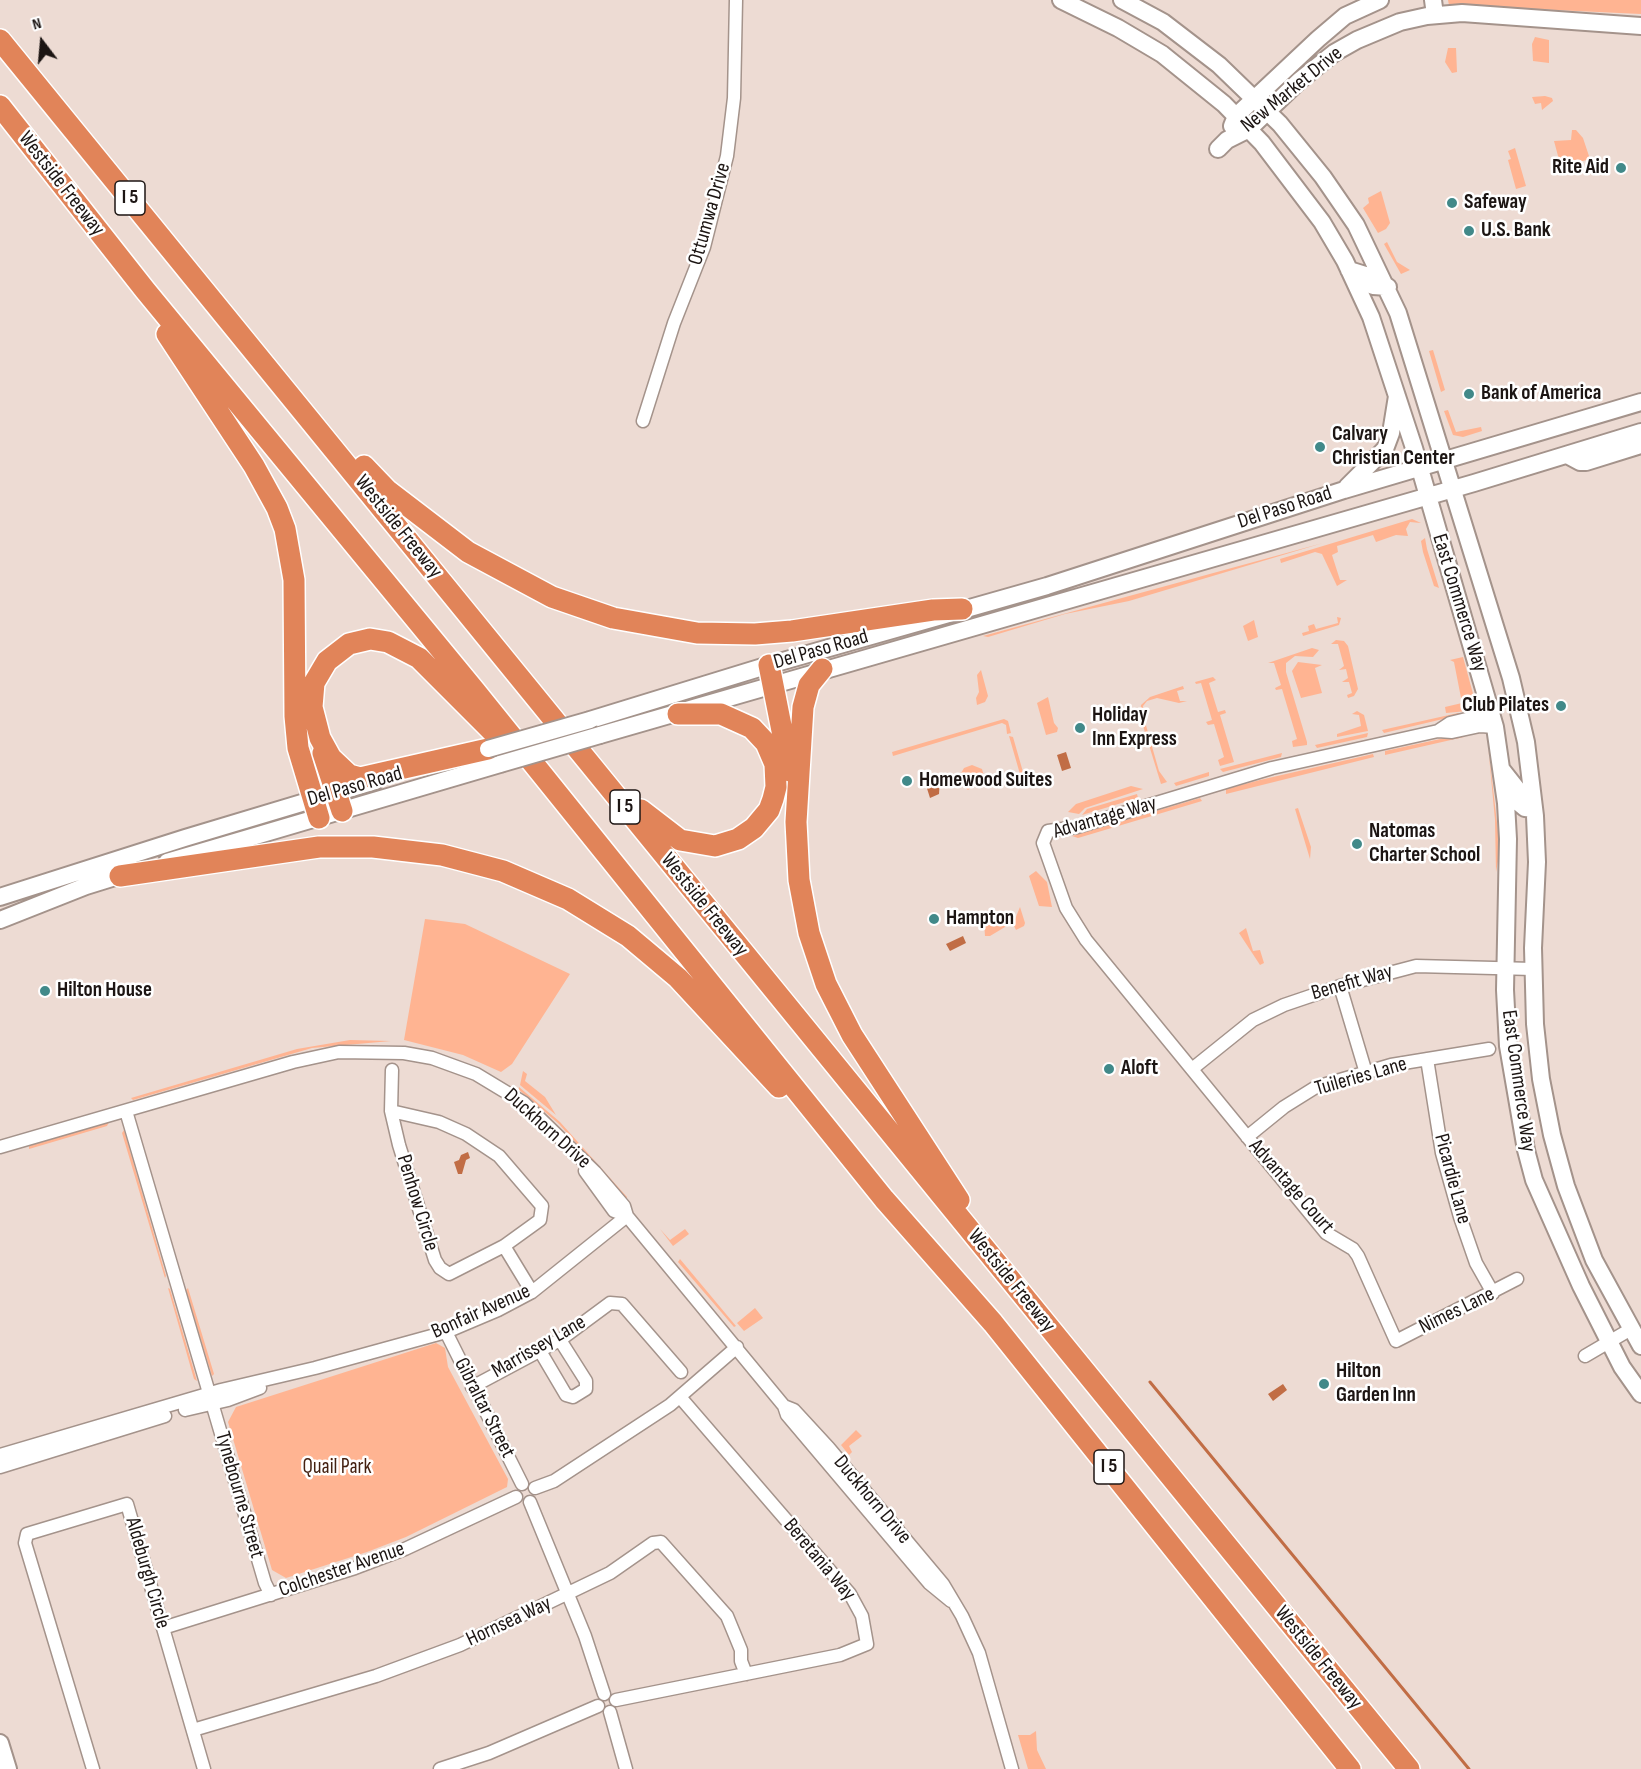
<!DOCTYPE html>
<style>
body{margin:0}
#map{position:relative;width:1641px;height:1769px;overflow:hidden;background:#eddbd3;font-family:"Sofia Sans Condensed",sans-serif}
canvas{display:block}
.north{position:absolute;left:12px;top:12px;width:60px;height:60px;-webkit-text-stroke:4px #fff;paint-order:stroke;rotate:344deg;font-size:16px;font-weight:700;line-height:24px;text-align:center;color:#1c1513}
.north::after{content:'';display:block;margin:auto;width:21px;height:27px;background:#1c1513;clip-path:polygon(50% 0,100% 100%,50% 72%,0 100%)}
</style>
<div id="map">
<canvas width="1641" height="1769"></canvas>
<div class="north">N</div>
</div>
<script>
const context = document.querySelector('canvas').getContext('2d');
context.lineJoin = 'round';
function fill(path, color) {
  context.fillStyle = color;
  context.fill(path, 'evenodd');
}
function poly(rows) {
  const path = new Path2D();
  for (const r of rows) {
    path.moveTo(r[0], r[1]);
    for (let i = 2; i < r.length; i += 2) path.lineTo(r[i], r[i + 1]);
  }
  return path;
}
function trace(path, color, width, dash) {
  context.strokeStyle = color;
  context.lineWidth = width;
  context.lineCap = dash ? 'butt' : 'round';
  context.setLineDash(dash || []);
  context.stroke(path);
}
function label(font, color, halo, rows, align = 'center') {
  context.font = font + ' "Sofia Sans Condensed",sans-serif';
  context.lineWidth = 5;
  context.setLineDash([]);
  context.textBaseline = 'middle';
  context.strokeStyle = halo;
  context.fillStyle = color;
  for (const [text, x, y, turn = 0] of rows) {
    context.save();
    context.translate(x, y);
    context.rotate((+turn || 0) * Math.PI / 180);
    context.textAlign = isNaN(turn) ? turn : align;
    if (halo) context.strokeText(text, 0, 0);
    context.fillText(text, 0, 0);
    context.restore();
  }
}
fill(poly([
 [1448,0,1641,0,1641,14,1449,5],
 [1535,37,1549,40,1549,63,1533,61,1532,44],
 [1448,48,1456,48,1457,72,1452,73,1445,62],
 [1545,96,1552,98,1553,101,1542,110,1541,103,1535,104,1532,97],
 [1572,130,1576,130,1583,138,1590,159,1561,167,1554,141,1571,140],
 [1515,148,1526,186,1516,189,1508,160,1511,159,1508,151],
 [1381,191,1390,223,1386,229,1378,233,1363,208,1369,203,1368,198],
 [1387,242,1397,262,1410,270,1401,274,1384,244],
 [1433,350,1445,390,1441,392,1429,351],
 [1448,410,1456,432,1481,427,1482,431,1463,437,1453,435,1444,411],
 [1412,519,1421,523,1410,522,1406,529,1408,536,1396,535,1376,542,1373,535,1337,546,1338,552,1332,555,1340,580,1347,580,1337,586,1322,554,1315,552,1281,563,1280,559],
 [1425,538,1427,549,1439,588,1434,586,1423,552,1421,541],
 [1323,543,1129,601,1065,614,988,637,983,636],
 [1337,617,1341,618,1339,625,1303,636,1302,633,1309,631,1308,626,1314,624,1316,629,1338,623],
 [1254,620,1258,637,1248,641,1243,626],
 [1336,640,1344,641,1348,646,1358,689,1354,696,1348,698,1347,695,1352,693,1349,682,1342,682,1348,678,1346,669,1339,670,1344,666,1338,644,1331,644],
 [1312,648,1319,650,1313,657,1295,656,1286,663,1286,672,1307,742,1307,745,1293,747,1292,741,1297,739,1282,689,1276,690,1275,688,1281,685,1274,663,1268,663],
 [1463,657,1475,701,1467,711,1446,713,1445,707,1462,703,1454,662,1450,660],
 [1298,662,1322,665,1315,668,1322,693,1301,698,1292,671],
 [981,670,988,696,985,702,977,705,976,698,979,692,977,675],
 [1213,677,1216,680,1209,683,1218,712,1225,710,1226,713,1220,715,1234,762,1220,766,1218,760,1224,757,1214,724,1208,725,1206,722,1212,720,1201,683,1196,684,1195,682],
 [1183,686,1184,689,1177,691,1180,701,1187,701,1179,703,1157,698,1147,701,1143,706,1143,715,1159,771,1167,782,1161,784,1140,716,1141,705,1150,697],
 [1048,697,1054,723,1058,728,1057,732,1046,735,1037,703],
 [1357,711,1364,715,1368,731,1337,737,1337,734,1361,726,1359,715,1352,714],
 [1458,713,1464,714,1384,733,1382,730],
 [1004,719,1008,721,1011,733,1007,734,1006,725,1002,723,893,756,892,752],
 [1368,733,1367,737,1317,748,1315,745],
 [1468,733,1464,737,1385,755,1385,751],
 [1009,736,1013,737,1027,786,1024,788],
 [1488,745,1499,840,1499,856,1496,872,1495,820],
 [1282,753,1281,757,1223,772,1220,769],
 [1373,754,1374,757,1226,794,1226,789,1260,780],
 [972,765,982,769,985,780,983,785,975,785,968,790,961,784,960,775,964,768],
 [1209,772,1209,776,1176,786,1174,783],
 [1131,786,1143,789,1085,808,1079,814,1068,812,1076,804],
 [1137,794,1138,798,1082,815,1087,809],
 [1200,798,1202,801,1078,838,1072,836],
 [1298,808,1311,847,1310,859,1295,809],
 [1036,871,1047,882,1052,907,1039,906,1029,876],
 [1020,907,1025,923,1024,926,1016,930,1013,924],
 [1008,911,1015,913,1010,924,990,936,985,936,984,922,996,921],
 [425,919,465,924,570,974,512,1064,501,1072,463,1055,404,1040],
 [1246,928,1253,951,1260,950,1264,963,1260,965,1239,933],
 [350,1040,391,1041,312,1048,133,1100,131,1098,297,1049],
 [523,1071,527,1074,525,1081,545,1097,556,1115,520,1085],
 [519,1087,560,1122,627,1197,626,1200,559,1124,519,1090],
 [109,1122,107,1126,29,1149,29,1146],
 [124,1130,166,1276,165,1278,122,1133],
 [660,1229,670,1240,685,1229,689,1234,673,1246],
 [680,1259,736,1326,734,1327,678,1262],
 [168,1288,170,1289,197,1381,194,1379],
 [188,1288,214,1374,212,1376,186,1290],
 [755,1308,763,1318,744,1331,737,1323],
 [436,1343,445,1348,448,1367,508,1479,507,1487,406,1537,367,1552,286,1578,272,1570,228,1422,236,1407],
 [186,1393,188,1394,0,1450,0,1448],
 [856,1430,862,1436,849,1446,852,1452,849,1455,841,1445],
 [1036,1731,1037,1750,1046,1769,1028,1769,1018,1735,1030,1735]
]), '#ffb492');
fill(poly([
 [1066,752,1071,768,1062,771,1057,755],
 [940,778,939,794,930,798,925,782],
 [963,936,966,943,950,951,946,944],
 [468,1152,470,1158,466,1160,462,1174,458,1174,454,1162,459,1160,461,1155],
 [1283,1384,1287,1390,1273,1401,1268,1394]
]), '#c16d45');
trace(poly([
 [1150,1382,1469,1769]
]), '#c16d45', 3);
const street = poly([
 [643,421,674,323,704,247,727,156,734,98,736,0],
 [1495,727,1480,726,1452,732,1438,731,1272,768,1077,827,1048,831,1043,843,1066,908,1086,940,1326,1233,1353,1249,1358,1256,1396,1341,1517,1279],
 [1438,731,1450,723,1491,713],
 [1340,986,1366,1073],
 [1427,1059,1442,1153,1460,1217,1476,1263,1493,1293],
 [1192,1069,1253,1020,1284,1005,1340,986,1416,966,1533,969],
 [126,1111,265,1583,271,1595],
 [391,1111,439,1122,466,1134,499,1156,542,1206,540,1220,504,1246,449,1274,440,1268,435,1260,399,1145,391,1111,392,1070],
 [1247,1137,1284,1107,1316,1087,1391,1065,1489,1049],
 [0,1147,293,1062,339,1052,404,1053,432,1058,476,1074,524,1103,595,1172,624,1206,627,1216,784,1406,787,1415,929,1583,951,1601],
 [585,1171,614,1211,627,1216],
 [504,1246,532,1292],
 [446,1332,522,1484],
 [540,1351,566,1395,573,1397,586,1389,586,1381,560,1340],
 [1585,1356,1631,1329],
 [472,1387,560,1340,610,1303,622,1304,681,1372],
 [784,1406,794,1410,829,1448,943,1584,962,1616,979,1653,1012,1769],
 [185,1410,228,1400,260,1388],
 [0,1455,221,1390,315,1368,446,1332,498,1310,532,1292,627,1216],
 [0,1467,165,1416],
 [535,1488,554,1481,670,1405,737,1347],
 [530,1502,585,1636,604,1694],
 [163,1628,355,1568,405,1549,516,1497],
 [616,1700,840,1655,867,1644,862,1616,850,1594,680,1397],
 [610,1712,626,1769],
 [193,1730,376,1676,460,1645,610,1573,653,1543,661,1542,727,1616,741,1650,741,1661,746,1674],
 [93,1769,25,1543,27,1534,127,1504,204,1769],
 [440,1769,489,1753,598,1706]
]);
const secondary = poly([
 [1061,0,1118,28,1162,54,1224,104,1262,143,1322,222,1345,261,1371,317,1414,448,1495,727,1506,803,1508,839,1505,990,1508,1046,1526,1150,1534,1180,1581,1286,1622,1367,1641,1394],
 [1122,0,1163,22,1219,65,1280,124,1323,177,1356,225,1398,313,1511,678,1526,742,1535,816,1537,862,1533,948,1535,1024,1541,1079,1552,1135,1566,1186,1594,1260,1641,1346],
 [1433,0,1435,15],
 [1232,126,1236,116,1318,39,1345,16,1380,0],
 [1218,149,1227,140,1249,129,1299,81,1334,53,1357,40,1400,22,1427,16,1462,13,1641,26],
 [1349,270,1365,275,1373,286,1388,287],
 [1567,455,1580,462,1586,462,1641,445],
 [1347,487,1385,449,1391,433,1397,396],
 [590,720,769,665,1047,586,1344,490,1641,402],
 [600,735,1474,483,1641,432],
 [1502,770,1517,789,1519,803,1525,808,1534,809],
 [167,862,500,764],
 [0,897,185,838,375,781],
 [0,920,86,886,131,872],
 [0,1743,8,1769]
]);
const highway = poly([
 [0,40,1409,1769],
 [0,106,145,290,475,691,884,1199,993,1323,1350,1769],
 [167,334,254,466,277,508,285,529,294,580,295,716,298,748,319,818],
 [364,466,387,490,468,552,552,597,613,618,697,633,755,634,792,631,933,610,962,609],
 [769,665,790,771],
 [822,669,809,685,803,707,796,822,799,880,809,933,826,984,852,1035,959,1200],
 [488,749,360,778,349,775,331,758,320,738,312,707,314,683,327,661,349,644,370,639,388,642,419,658,494,733],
 [323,753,342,811],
 [641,810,680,840,715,846,738,839,754,828,769,810,773,799,776,787,775,764,766,743,752,728,721,714,678,714],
 [120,876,319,847,373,847,442,855,503,871,568,899,628,936,678,978,779,1087]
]);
trace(street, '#a4938b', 15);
trace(secondary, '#a4938b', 20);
trace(highway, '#fff', 24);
trace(street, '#fff', 12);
trace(secondary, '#fff', 16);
trace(highway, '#e18459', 21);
const secondaryBridge = poly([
 [488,749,590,720],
 [500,764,600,735]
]);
trace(secondaryBridge, '#a4938b', 20, []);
trace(secondaryBridge, '#fff', 16);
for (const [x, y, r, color] of [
 [1621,168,6,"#418989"],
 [1452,203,6,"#418989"],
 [1469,231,6,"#418989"],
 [1469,394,6,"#418989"],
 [1320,447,6,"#418989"],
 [1561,706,6,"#418989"],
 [1080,728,6,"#418989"],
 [907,781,6,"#418989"],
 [1357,844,6,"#418989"],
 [934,919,6,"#418989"],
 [45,991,6,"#418989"],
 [1109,1069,6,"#418989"],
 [1324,1384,6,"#418989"]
]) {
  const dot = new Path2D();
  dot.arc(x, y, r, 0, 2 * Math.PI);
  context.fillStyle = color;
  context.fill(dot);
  trace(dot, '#fff', 2);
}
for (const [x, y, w] of [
 [130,198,30],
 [625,807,30],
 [1109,1467,30]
]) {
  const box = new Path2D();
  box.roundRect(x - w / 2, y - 17, w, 34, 4.5);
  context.fillStyle = '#fff';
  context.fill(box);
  trace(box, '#1c1513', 1.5);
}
label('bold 20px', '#1c1513', null, [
 ["I 5",130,198],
 ["I 5",625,807],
 ["I 5",1109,1467]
]);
label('21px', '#1c1513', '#fff', [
 ["New Market Drive",1292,90,-39],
 ["Westside Freeway",61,184,52],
 ["Ottumwa Drive",710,214,-74],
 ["Del Paso Road",1285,508,-18],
 ["Westside Freeway",398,527,51],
 ["East Commerce Way",1459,603,73],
 ["Del Paso Road",821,650,-16],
 ["Del Paso Road",355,787,-16],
 ["Advantage Way",1105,818,-16],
 ["Westside Freeway",704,905,51],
 ["Benefit Way",1352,983,-16],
 ["Tuileries Lane",1361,1077,-16],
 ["East Commerce Way",1518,1081,82],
 ["Duckhorn Drive",547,1129,42],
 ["Picardie Lane",1452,1179,75],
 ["Advantage Court",1291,1187,49],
 ["Penhow Circle",417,1203,73],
 ["Westside Freeway",1011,1281,51],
 ["Nimes Lane",1457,1311,-26],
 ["Bonfair Avenue",481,1312,-24],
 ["Marrissey Lane",539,1347,-30],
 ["Gibraltar Street",484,1408,63],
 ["Tynebourne Street",239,1495,74],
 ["Duckhorn Drive",872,1500,50],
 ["Beretania Way",819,1560,50],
 ["Colchester Avenue",342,1570,-19],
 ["Aldeburgh Circle",147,1573,74],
 ["Hornsea Way",509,1622,-25],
 ["Westside Freeway",1318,1658,51]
]);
label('bold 21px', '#1c1513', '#fff', [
 ["Rite Aid",1609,168,"right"],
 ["Safeway",1464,203],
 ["U.S. Bank",1481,231],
 ["Bank of America",1481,394],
 ["Calvary",1332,435],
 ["Christian Center",1332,459],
 ["Club Pilates",1549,706,"right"],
 ["Holiday",1092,716],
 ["Inn Express",1092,740],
 ["Homewood Suites",919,781],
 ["Natomas",1369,832],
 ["Charter School",1369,856],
 ["Hampton",946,919],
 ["Hilton House",57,991],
 ["Aloft",1121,1069],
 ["Hilton",1336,1372],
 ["Garden Inn",1336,1396]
], 'left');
label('21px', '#442111', '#fff', [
 ["Quail Park",337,1468]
]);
</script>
